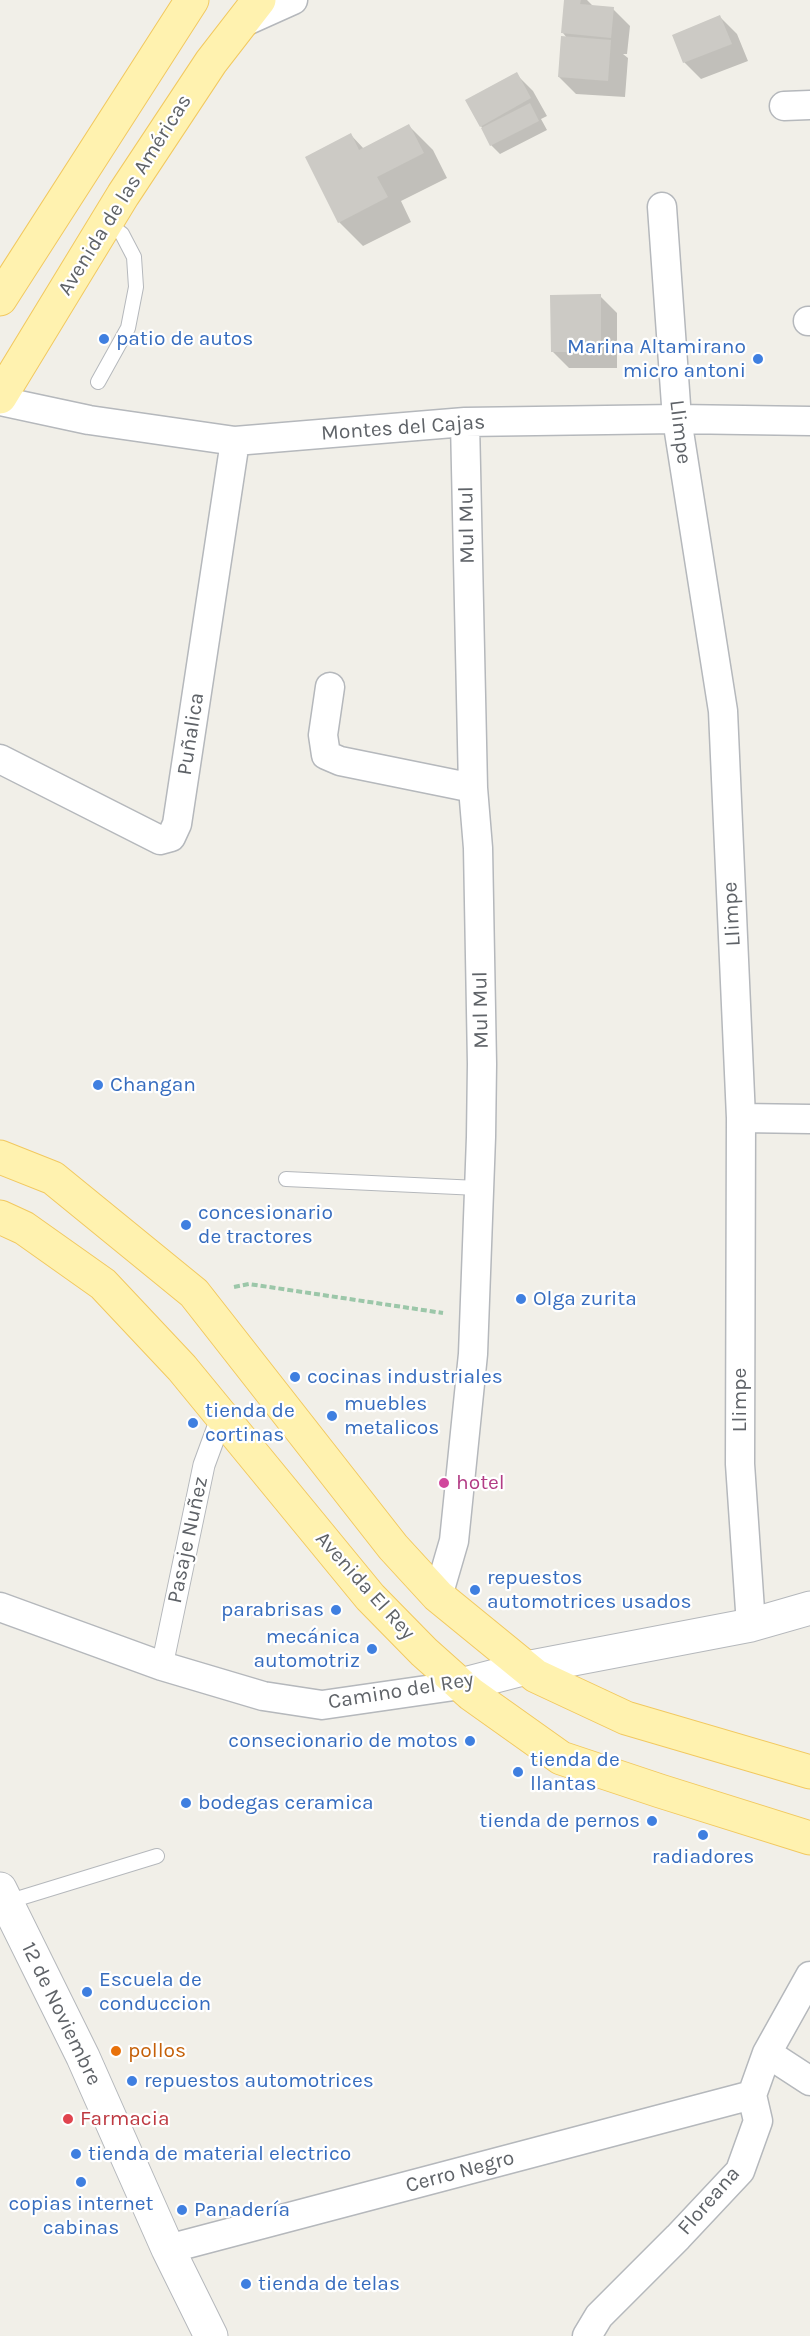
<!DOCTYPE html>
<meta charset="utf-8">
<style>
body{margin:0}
canvas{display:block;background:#f1efe8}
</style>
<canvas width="810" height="2336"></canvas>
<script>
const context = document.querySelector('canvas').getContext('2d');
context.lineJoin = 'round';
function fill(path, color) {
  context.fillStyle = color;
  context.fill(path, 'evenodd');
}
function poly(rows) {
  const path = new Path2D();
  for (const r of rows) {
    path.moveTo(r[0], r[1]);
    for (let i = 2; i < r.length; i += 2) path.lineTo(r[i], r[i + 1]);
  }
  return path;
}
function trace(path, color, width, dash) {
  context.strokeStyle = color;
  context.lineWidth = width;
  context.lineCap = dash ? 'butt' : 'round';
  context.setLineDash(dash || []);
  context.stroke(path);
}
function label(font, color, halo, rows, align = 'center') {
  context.font = font + ' Karla,sans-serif';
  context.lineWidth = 4.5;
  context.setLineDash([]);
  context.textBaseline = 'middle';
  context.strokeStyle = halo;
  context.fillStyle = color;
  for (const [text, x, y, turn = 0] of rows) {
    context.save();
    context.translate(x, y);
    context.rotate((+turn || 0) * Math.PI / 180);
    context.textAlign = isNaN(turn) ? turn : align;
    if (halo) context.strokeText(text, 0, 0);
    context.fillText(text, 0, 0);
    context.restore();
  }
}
fill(poly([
 [565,0,587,0,594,7,613,9,630,26,627,54,623,54,628,58,625,97,576,94,559,77,567,38,563,33],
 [720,17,737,34,748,61,701,79,684,62],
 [516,74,533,91,547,116,541,119,547,130,500,154,491,145,481,126],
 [409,126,433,150,447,178,401,201,411,222,363,246,339,222,351,135,364,149],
 [600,296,617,313,617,368,569,368,552,351]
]), '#0003');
fill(poly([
 [564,0,581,0,580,4,614,7,611,38,561,33],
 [720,15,732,44,683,63,672,35],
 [561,36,611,40,608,81,558,77],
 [517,72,531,98,480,127,465,100],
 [530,103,539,121,490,146,481,128],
 [409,124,424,153,377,177,388,197,338,223,305,157,351,133,359,150],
 [601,294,601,352,551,352,550,295]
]), '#cccac5');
const service = poly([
 [98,382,128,328,136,287,134,257,122,234,106,222],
 [286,1179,478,1188],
 [7,1902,157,1856]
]);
const pedestrian = poly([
 [162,1666,204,1465,222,1416]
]);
const minor = poly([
 [244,22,293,0],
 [784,106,810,105],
 [662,207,677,419,723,711,741,1118,740,1464,751,1625],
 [808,321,810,321],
 [0,401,89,420,235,441,465,422,677,419,810,421],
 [330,687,323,735,326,755,340,761,473,788],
 [0,759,160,840,171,837,177,824,235,441],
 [741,1118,810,1119],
 [438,1596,454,1541,473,1354,481,1137,482,1064,478,848,473,788,465,422],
 [0,1607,162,1666,263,1696,322,1705,461,1685],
 [767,2053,810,2081],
 [168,2249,752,2095],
 [587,2336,599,2316,678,2237,740,2171,758,2121,752,2095,767,2053,810,1976]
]);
const tertiary = poly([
 [461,1685,526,1668,751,1625,810,1608],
 [0,1889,83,2057,168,2249,211,2336]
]);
const primary = poly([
 [0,299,192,0],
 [0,397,123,195,211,62,259,0],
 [0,1157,53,1178,194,1293,393,1547,438,1596,536,1676,626,1718,810,1772],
 [0,1217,24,1228,103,1284,182,1368,370,1597,424,1652,471,1694,561,1758,660,1791,810,1838]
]);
trace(service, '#b5b8bc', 16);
trace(pedestrian, '#b5b8bc', 23);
trace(minor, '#b5b8bc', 31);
trace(tertiary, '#b5b8bc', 35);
trace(primary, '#f2c960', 35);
trace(poly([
 [234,1287,249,1284,443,1313]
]), '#9cc7a9', 4, [6, 3]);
trace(service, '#fff', 14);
trace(pedestrian, '#fff', 21);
trace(minor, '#fff', 28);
trace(tertiary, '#fff', 33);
trace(primary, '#fff2af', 33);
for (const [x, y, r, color] of [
 [104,339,6,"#3f7fe0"],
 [758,359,6,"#3f7fe0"],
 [98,1085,6,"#3f7fe0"],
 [186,1225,6,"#3f7fe0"],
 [521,1299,6,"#3f7fe0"],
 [295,1377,6,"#3f7fe0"],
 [332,1416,6,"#3f7fe0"],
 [193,1423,6,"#3f7fe0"],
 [444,1483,6,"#d1479c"],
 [475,1590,6,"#3f7fe0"],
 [336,1610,6,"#3f7fe0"],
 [372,1649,6,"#3f7fe0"],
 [470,1741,6,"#3f7fe0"],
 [518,1772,6,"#3f7fe0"],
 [186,1803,6,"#3f7fe0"],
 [652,1821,6,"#3f7fe0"],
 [703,1835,6,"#3f7fe0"],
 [87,1992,6,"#3f7fe0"],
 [116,2051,6,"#e8710a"],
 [132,2081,6,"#3f7fe0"],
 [68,2119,6,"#e0444e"],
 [76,2154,6,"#3f7fe0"],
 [81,2182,6,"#3f7fe0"],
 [182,2210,6,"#3f7fe0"],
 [246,2284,6,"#3f7fe0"]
]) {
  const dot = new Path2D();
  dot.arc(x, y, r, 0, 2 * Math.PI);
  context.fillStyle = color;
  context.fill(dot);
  trace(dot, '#fff', 2);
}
label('21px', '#5f6368', '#fff', [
 ["Avenida de las Américas",125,195,-58],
 ["Montes del Cajas",403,428,-4],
 ["Llimpe",680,432,83],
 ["Mul Mul",467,525,-91],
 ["Puñalica",191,734,-81],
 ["Llimpe",732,914,-93],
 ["Mul Mul",481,1010,-91],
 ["Llimpe",740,1400,-90],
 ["Pasaje Nuñez",188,1540,-78],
 ["Avenida El Rey",365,1586,48],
 ["Camino del Rey",401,1691,-9],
 ["12 de Noviembre",61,2014,64],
 ["Cerro Negro",460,2172,-15],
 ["Floreana",709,2201,-49]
]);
label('21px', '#366cbe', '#fff', [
 ["patio de autos",116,339],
 ["Marina Altamirano",746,347,"right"],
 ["micro antoni",746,371,"right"],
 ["Changan",110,1085],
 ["concesionario",198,1213],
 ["de tractores",198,1237],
 ["Olga zurita",533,1299],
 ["cocinas industriales",307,1377],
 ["muebles",344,1404],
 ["metalicos",344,1428],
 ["tienda de",205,1411],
 ["cortinas",205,1435],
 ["repuestos",487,1578],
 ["automotrices usados",487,1602],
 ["parabrisas",324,1610,"right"],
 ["mecánica",360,1637,"right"],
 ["automotriz",360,1661,"right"],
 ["consecionario de motos",458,1741,"right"],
 ["tienda de",530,1760],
 ["llantas",530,1784],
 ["bodegas ceramica",198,1803],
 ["tienda de pernos",640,1821,"right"],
 ["radiadores",703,1857,"center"],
 ["Escuela de",99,1980],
 ["conduccion",99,2004],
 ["repuestos automotrices",144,2081],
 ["tienda de material electrico",88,2154],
 ["copias internet",81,2204,"center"],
 ["cabinas",81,2228,"center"],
 ["Panadería",194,2210],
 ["tienda de telas",258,2284]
], 'left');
label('21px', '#b23c85', '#fff', [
 ["hotel",456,1483]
], 'left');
label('21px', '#c56008', '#fff', [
 ["pollos",128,2051]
], 'left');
label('21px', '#be3a42', '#fff', [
 ["Farmacia",80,2119]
], 'left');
</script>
